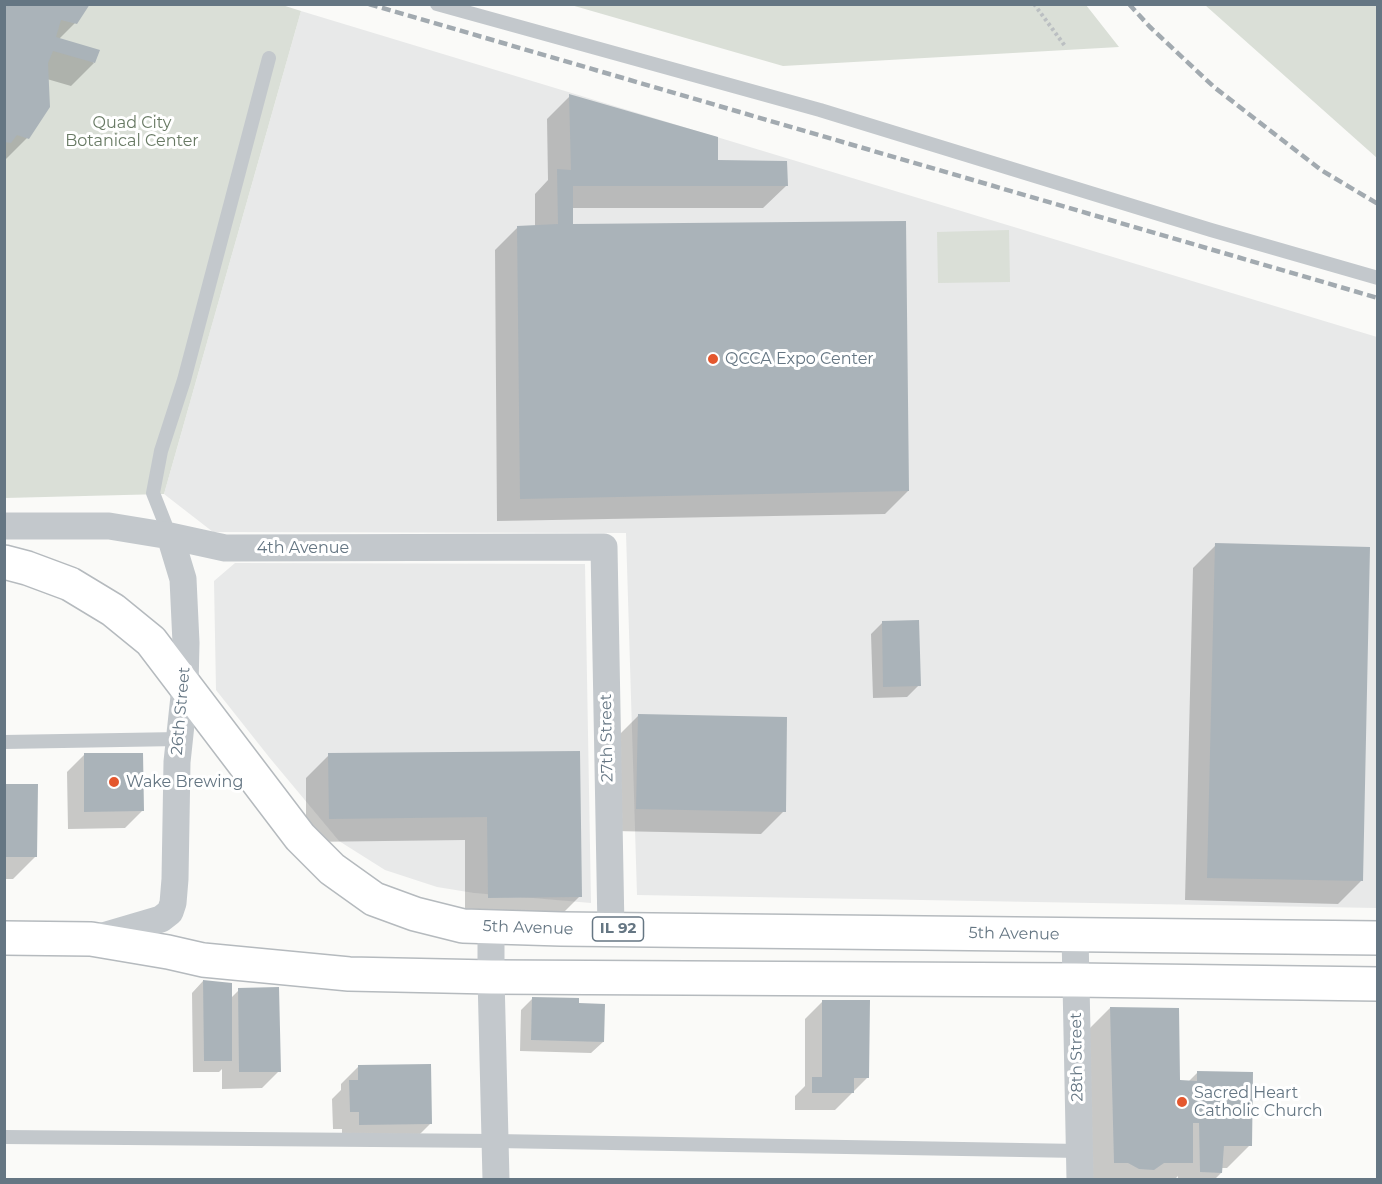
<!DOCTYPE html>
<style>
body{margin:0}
#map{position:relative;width:1382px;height:1184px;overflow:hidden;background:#fafaf8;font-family:Montserrat,sans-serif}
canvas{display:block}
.frame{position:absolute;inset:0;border:6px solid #657683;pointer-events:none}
</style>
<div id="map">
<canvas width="1382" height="1184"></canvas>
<div class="frame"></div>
</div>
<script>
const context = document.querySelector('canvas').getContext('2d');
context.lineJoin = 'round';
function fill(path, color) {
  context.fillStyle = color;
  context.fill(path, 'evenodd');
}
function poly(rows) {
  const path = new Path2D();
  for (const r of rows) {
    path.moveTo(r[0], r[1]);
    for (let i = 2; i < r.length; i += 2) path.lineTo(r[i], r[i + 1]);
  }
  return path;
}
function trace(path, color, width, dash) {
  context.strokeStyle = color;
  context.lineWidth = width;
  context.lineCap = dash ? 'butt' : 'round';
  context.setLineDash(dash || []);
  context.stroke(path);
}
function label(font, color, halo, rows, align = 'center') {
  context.font = font + ' Montserrat,sans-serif';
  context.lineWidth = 6;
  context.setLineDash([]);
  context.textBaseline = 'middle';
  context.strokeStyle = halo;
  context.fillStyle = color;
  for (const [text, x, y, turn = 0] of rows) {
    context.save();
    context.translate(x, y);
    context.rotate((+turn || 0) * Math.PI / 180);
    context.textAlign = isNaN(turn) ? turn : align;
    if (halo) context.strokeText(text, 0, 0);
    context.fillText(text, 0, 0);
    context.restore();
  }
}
fill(poly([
 [301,11,1377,337,1377,908,637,895,626,533,213,532,164,494],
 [235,563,585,564,591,903,474,893,437,887,385,870,339,841,269,757,216,690,214,581]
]), '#e8e9e9');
fill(poly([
 [279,4,301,11,164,494,5,498,4,5],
 [571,5,1086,5,1119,47,783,66],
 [1205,5,1377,5,1377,158],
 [1009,230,1010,282,938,283,937,232]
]), '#dadfd7');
fill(poly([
 [4,4,75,23,59,39,94,63,71,86,47,79,27,138,4,161],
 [570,96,717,162,786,186,763,208,572,208,572,225,908,491,885,514,497,521,495,250,518,227,535,226,535,194,548,180,547,119],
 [1216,545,1361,881,1338,904,1185,900,1193,568],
 [883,622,919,685,907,697,873,698,871,634],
 [639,715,784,811,761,834,614,831,616,738],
 [578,752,580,896,557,919,465,920,465,840,306,842,306,778,329,755],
 [84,755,142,811,125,828,68,829,67,772],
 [4,786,36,856,13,879,4,879],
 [203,981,231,998,239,990,279,1071,262,1088,222,1089,222,1069,219,1072,193,1072,192,993],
 [533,998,577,1005,603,1042,591,1053,520,1051,521,1010],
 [823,1001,868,1077,835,1110,795,1110,795,1096,805,1086,805,1019],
 [1110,1008,1179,1082,1188,1082,1198,1072,1250,1145,1227,1168,1221,1168,1221,1173,1214,1180,1178,1180,1178,1176,1174,1180,1091,1180,1087,1031],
 [359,1066,430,1124,413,1141,342,1142,342,1129,333,1129,332,1099,341,1090,341,1084]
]), '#0003');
fill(poly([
 [4,4,90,4,77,24,61,20,56,37,100,50,95,63,53,51,48,63,50,107,29,139,17,135,11,143,4,142],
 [569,94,718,137,718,160,787,161,788,186,573,186,573,224,906,221,909,491,520,499,517,226,558,224,557,169,571,170],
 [1215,543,1370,547,1363,881,1207,878],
 [919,620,921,686,883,687,882,621],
 [638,714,787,717,786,812,636,809],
 [580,751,582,897,488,898,487,817,329,819,328,753],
 [84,753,143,753,144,811,84,812],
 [4,784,38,784,37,857,4,857],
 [203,980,232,983,232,1061,204,1061],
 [279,987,281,1072,239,1072,238,988],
 [532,997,579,998,579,1003,605,1004,604,1042,531,1040],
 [822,1000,870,1000,869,1078,854,1078,854,1093,812,1093,812,1077,822,1077],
 [1110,1007,1179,1008,1180,1080,1197,1081,1197,1071,1253,1072,1252,1146,1224,1146,1222,1173,1200,1172,1199,1123,1193,1123,1193,1163,1164,1163,1154,1170,1139,1169,1128,1163,1114,1163],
 [431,1064,432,1124,359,1125,359,1112,350,1112,349,1080,358,1080,358,1065]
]), '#aab3b9');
const primary = poly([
 [4,562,27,568,70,584,113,610,151,641,300,837,332,869,374,899,415,914,463,926,561,929,1378,938],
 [4,938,91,939,168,952,203,960,349,974,491,977,1075,980,1378,984]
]);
trace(primary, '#b5babe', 36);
trace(poly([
 [1034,4,1065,46]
]), '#bbbfc2', 4, [3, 3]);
trace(poly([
 [437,4,820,110,1211,230,1378,278],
 [170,536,153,493,161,451,184,380,269,58],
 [4,742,179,739],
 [4,1137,496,1141,1079,1151]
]), '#c3c8cc', 14);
trace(poly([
 [4,526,109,526,170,536,225,548,604,547,611,929],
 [491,927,491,977,496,1180],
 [1075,934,1080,1180],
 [93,939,161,919,170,912,173,903,175,879,177,762,185,687,186,643,183,579,170,536]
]), '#c3c8cc', 27);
trace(primary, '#fff', 33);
trace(poly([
 [369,4,1378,298],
 [1129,4,1150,27,1214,87,1321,170,1378,204]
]), '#a2aab0', 4.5, [9, 4.5]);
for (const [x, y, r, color] of [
 [713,359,6,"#e4572e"],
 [114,782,6,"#e4572e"],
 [1182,1102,6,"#e4572e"]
]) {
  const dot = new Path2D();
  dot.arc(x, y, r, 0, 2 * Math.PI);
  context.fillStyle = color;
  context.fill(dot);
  trace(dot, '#fff', 2);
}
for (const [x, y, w] of [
 [618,929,51]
]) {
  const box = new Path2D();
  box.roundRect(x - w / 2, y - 12, w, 24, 4.5);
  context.fillStyle = '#fff';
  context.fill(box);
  trace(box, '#657683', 1.5);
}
label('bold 15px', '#657683', null, [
 ["IL 92",618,929]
]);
label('16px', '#687a64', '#fff', [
 ["Quad City",132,123],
 ["Botanical Center",132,141]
]);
label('16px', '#657683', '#fff', [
 ["QCCA Expo Center",725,359],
 ["Wake Brewing",126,782],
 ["Sacred Heart",1194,1093],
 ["Catholic Church",1194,1111]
], 'left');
label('16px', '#657683', '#fff', [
 ["4th Avenue",303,548],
 ["26th Street",181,711,-85],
 ["27th Street",607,738,-91],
 ["5th Avenue",528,928,2],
 ["5th Avenue",1014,934,1],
 ["28th Street",1077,1057,-91]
]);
</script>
